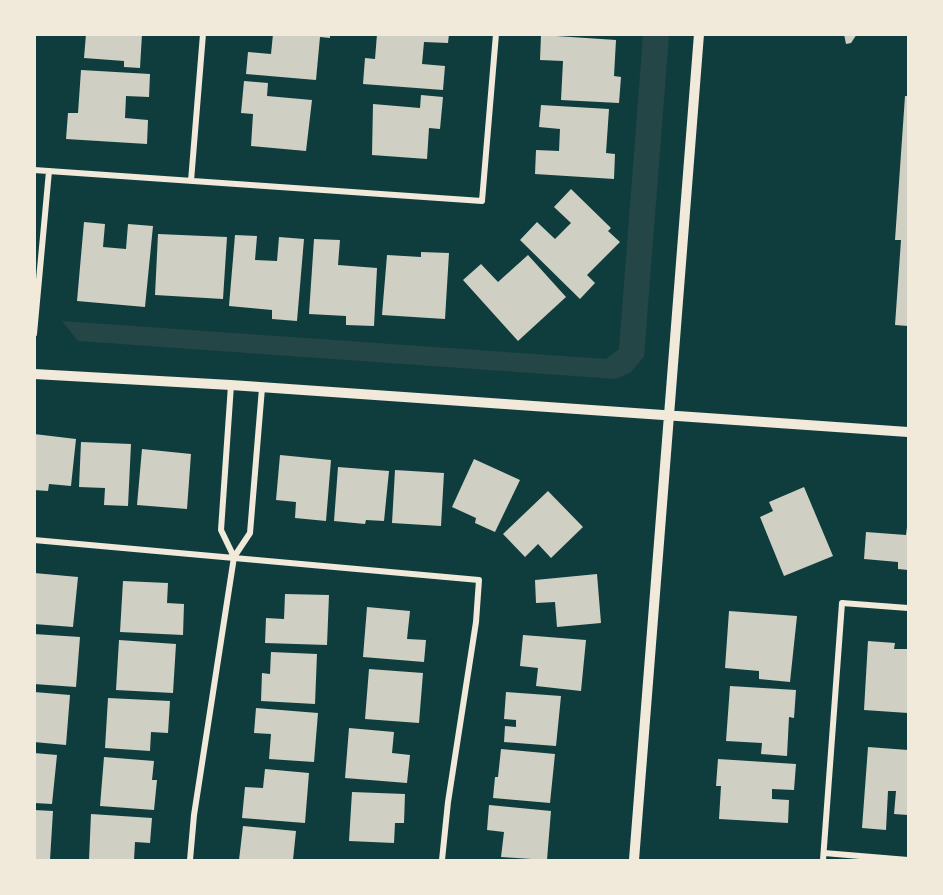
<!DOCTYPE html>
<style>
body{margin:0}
#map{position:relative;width:943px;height:895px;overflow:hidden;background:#0f3d3e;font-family:"Source Serif 4",serif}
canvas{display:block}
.frame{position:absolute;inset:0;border:36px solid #f1e9da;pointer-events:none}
</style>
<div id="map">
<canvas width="943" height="895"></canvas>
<div class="frame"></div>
</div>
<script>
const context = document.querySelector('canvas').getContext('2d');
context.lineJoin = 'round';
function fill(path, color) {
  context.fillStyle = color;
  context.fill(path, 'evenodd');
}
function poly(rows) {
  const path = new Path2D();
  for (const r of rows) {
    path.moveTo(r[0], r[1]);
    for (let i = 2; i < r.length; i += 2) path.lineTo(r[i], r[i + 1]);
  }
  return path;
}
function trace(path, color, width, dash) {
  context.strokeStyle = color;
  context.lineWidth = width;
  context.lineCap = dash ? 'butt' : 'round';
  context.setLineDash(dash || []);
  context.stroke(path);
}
fill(poly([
 [643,35,669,35,644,357,631,372,616,379,78,341,62,321,606,359,619,349]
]), '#244646');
fill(poly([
 [86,34,142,34,140,68,124,67,124,61,84,58],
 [273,34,330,34,330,38,320,37,316,80,246,74,248,52,271,54],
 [377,34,449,34,448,43,424,42,422,64,445,66,443,90,363,84,365,58,375,59],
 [844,34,857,34,851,43,846,44],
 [541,35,616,40,614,76,621,77,619,103,561,100,563,61,540,60],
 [81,70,150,74,149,97,126,96,125,118,148,120,147,144,66,139,68,113,78,113],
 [244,81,268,83,267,96,312,100,306,151,251,146,253,114,241,113],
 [421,95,443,97,440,129,429,128,427,159,372,155,373,104,420,108],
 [905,96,908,96,908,326,895,325,901,240,895,240],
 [541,105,609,109,606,153,615,154,614,179,535,174,536,150,559,151,560,129,539,127],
 [571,189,611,228,608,231,620,242,587,275,595,283,580,299,520,240,537,222,555,239,571,223,554,207],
 [84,222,105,224,103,247,126,249,128,224,153,226,145,307,77,301],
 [158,234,227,237,223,299,155,295],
 [235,235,257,236,255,260,277,261,279,237,304,239,297,321,272,319,272,310,229,306],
 [314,239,340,240,338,265,377,268,374,326,346,325,346,316,309,314],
 [421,252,449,253,445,319,382,315,387,255,421,257],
 [528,255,566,297,518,341,463,280,481,264,498,282],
 [34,434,76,439,71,486,49,484,48,491,34,490],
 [81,442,131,444,128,506,104,505,105,488,79,487],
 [142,449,191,454,187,509,137,505],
 [280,455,331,460,326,521,295,518,296,502,276,500],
 [474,459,520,480,495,532,475,523,476,518,452,507],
 [338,467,389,471,384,521,366,520,365,524,334,521],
 [395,470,444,473,441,526,392,523],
 [804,487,833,556,784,576,760,517,773,511,769,502],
 [548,491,583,527,551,558,538,544,525,557,503,534],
 [907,527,908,527,908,570,898,569,898,562,864,559,866,532,906,535],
 [34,573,78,577,73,627,34,624],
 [597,574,601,623,557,627,555,602,536,603,535,580],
 [123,581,168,583,167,603,184,604,183,635,120,632],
 [285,594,329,595,327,645,265,643,266,618,284,619],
 [367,607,410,611,407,639,426,640,424,662,363,657],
 [729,611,797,616,790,682,759,679,759,671,725,668],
 [34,634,80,637,76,687,34,684],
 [523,635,586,640,581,691,536,686,538,668,520,666],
 [119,640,176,644,173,693,116,690],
 [868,641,895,643,894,649,908,649,908,713,864,710],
 [271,652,317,654,315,704,261,701,262,673,270,674],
 [369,669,423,673,419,723,365,719],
 [730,686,796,690,794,718,789,717,787,756,761,754,762,743,726,741],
 [34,692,70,695,66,745,34,742],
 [506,692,561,696,556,746,504,742,505,726,516,727,516,720,504,719],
 [108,698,170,701,168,733,151,732,150,751,105,748],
 [256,708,318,713,314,762,269,759,271,734,254,733],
 [349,728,394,732,392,753,410,755,407,783,345,778],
 [868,747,908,750,908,815,894,814,896,791,888,791,886,830,862,828],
 [501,749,555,754,550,803,493,798,495,777,498,777],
 [34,753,57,755,52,804,34,803],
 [104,757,154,761,152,780,157,780,154,810,100,806],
 [718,759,796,764,794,790,772,789,772,799,789,800,788,823,719,819,721,786,716,786],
 [265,769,309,773,305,823,242,818,245,787,263,788],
 [352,792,405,794,404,823,395,823,394,843,349,841],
 [489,805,551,811,547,860,501,857,504,832,487,830],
 [34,810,53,811,50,860,34,859],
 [91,814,152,818,150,843,135,842,134,860,89,860],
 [243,826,296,831,293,860,239,860]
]), '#cfcfc3');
trace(poly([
 [34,170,482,201,496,34],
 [191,181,203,34],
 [34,334,49,171],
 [231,385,221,530,234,557],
 [34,540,479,580,476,622,448,802,442,860],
 [824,853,908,860],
 [190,860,194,815,234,557,250,533,262,388],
 [823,860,842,603,908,608]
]), '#f1e9da', 6);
trace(poly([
 [34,374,231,385,908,432],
 [634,860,699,34]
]), '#f1e9da', 10);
</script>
